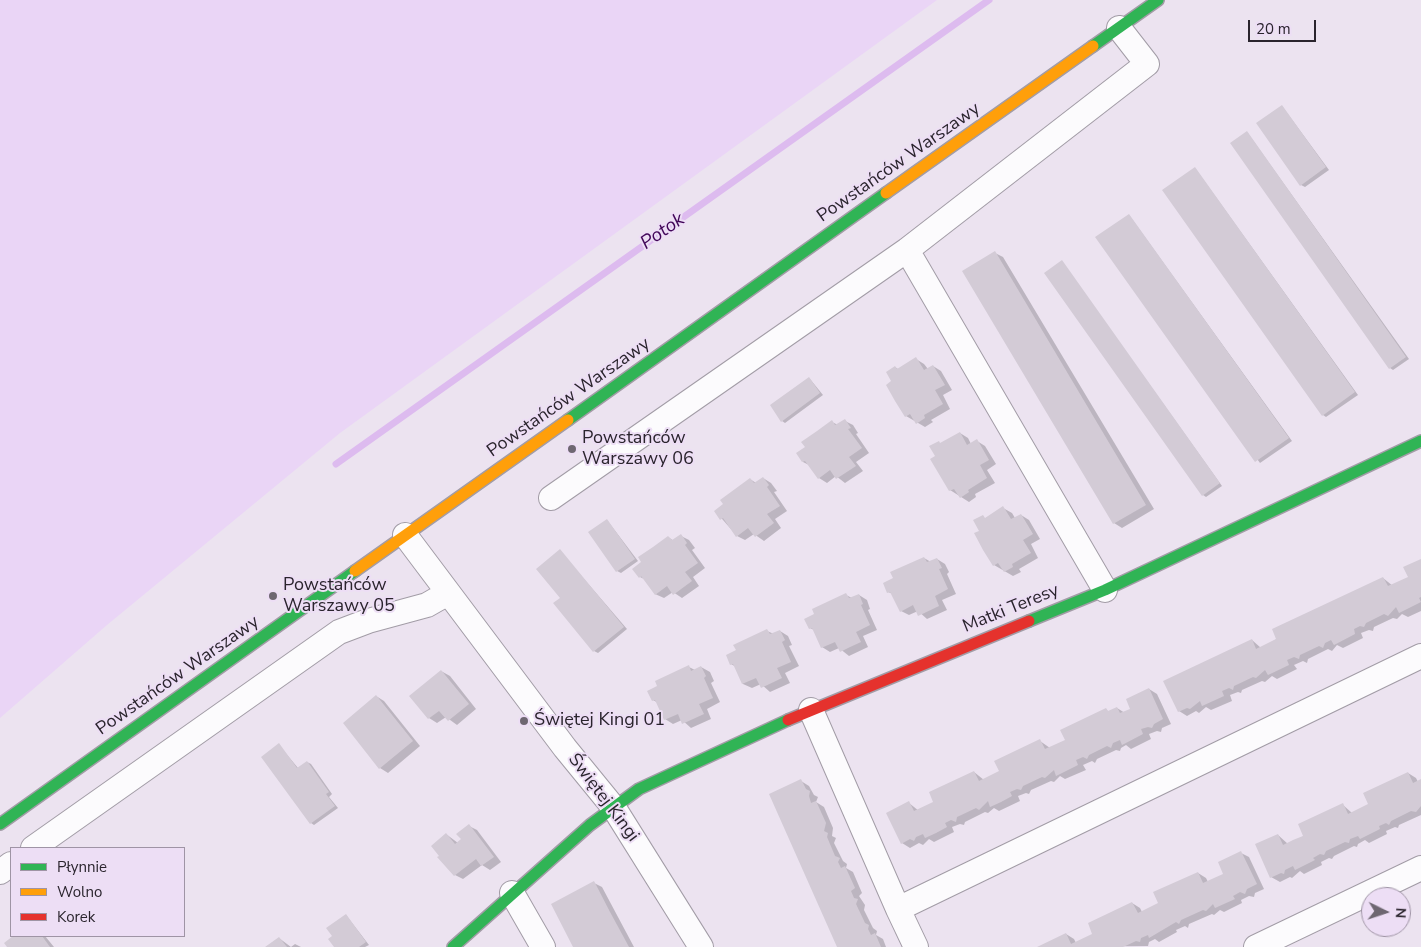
<!DOCTYPE html>
<meta charset="utf-8">
<style>
body{margin:0}
#map{position:relative;width:1421px;height:947px;overflow:hidden;background:#ece3f0;font-family:"Nunito Sans",sans-serif}
canvas{display:block}
.legend{position:absolute;left:10px;top:847px;width:175px;height:90px;box-sizing:border-box;background:#eddef5;border:1px solid #9f94a5;margin:0;padding:6px 9px;list-style:none;font-size:15px;color:#2a242d}
.legend li{display:flex;align-items:center;gap:10px;height:25px}
.legend b{width:25px;border:1px solid #9f94a5}
.north{position:absolute;left:1361px;top:887px;width:50px;height:50px;box-sizing:border-box;background:#eddef5;border:1px solid #9f94a5;border-radius:50%;rotate:94deg;font-size:14px;font-weight:700;line-height:20px;text-align:center;color:#2a242d}
.north::after{content:'';display:block;margin:auto;width:18px;height:22px;background:#6e6771;clip-path:polygon(50% 0,100% 100%,50% 72%,0 100%)}
.scale{position:absolute;left:1248px;top:20px;width:68px;height:22px;box-sizing:border-box;border:2px solid #2a242d;border-top:0;padding-left:6px;font-size:15px;line-height:18px;white-space:nowrap;color:#2a242d;-webkit-text-stroke:4px #eddef5;paint-order:stroke}
</style>
<div id="map">
<canvas width="1421" height="947"></canvas>
<ul class="legend">
<li><b style="height:6px;background:#30b455"></b>Płynnie</li>
<li><b style="height:6px;background:#ff9f0a"></b>Wolno</li>
<li><b style="height:6px;background:#e5322d"></b>Korek</li>
</ul>
<div class="north">N</div>
<div class="scale">20 m</div>
</div>
<script>
const context = document.querySelector('canvas').getContext('2d');
context.lineJoin = 'round';
function fill(path, color) {
  context.fillStyle = color;
  context.fill(path, 'evenodd');
}
function poly(rows) {
  const path = new Path2D();
  for (const r of rows) {
    path.moveTo(r[0], r[1]);
    for (let i = 2; i < r.length; i += 2) path.lineTo(r[i], r[i + 1]);
  }
  return path;
}
function trace(path, color, width, dash) {
  context.strokeStyle = color;
  context.lineWidth = width;
  context.lineCap = dash ? 'butt' : 'round';
  context.setLineDash(dash || []);
  context.stroke(path);
}
function label(font, color, halo, rows, align = 'center') {
  context.font = font + ' "Nunito Sans",sans-serif';
  context.lineWidth = 4;
  context.setLineDash([]);
  context.textBaseline = 'middle';
  context.strokeStyle = halo;
  context.fillStyle = color;
  for (const [text, x, y, turn = 0] of rows) {
    context.save();
    context.translate(x, y);
    context.rotate((+turn || 0) * Math.PI / 180);
    context.textAlign = isNaN(turn) ? turn : align;
    if (halo) context.strokeText(text, 0, 0);
    context.fillText(text, 0, 0);
    context.restore();
  }
}
fill(poly([
 [0,0,937,0,340,433,107,625,0,718]
]), '#ead5f6');
fill(poly([
 [1282,106,1329,170,1305,187,1301,185],
 [1247,132,1409,359,1393,370,1390,368],
 [1195,168,1358,395,1326,417,1323,415],
 [1129,215,1292,441,1260,463,1097,237],
 [995,253,1003,257,1154,509,1122,528,1114,523,964,271],
 [1062,262,1222,486,1206,497,1203,495],
 [916,359,924,364,928,369,933,366,941,371,952,390,943,395,950,409,931,420,933,422,925,427,906,416,893,382,895,367,898,369],
 [810,379,823,395,785,423,782,421],
 [845,421,853,425,858,433,856,434,869,453,856,462,863,471,845,483,836,476,827,483,819,478,809,465,803,462,806,447,832,422,838,425],
 [960,433,968,438,971,444,977,441,985,446,996,464,987,470,995,483,975,494,976,497,969,502,950,490,936,456,942,444],
 [763,478,771,483,777,491,774,492,787,511,775,519,781,528,764,541,754,534,745,540,737,536,716,512,750,479,756,483],
 [1003,508,1012,513,1015,518,1021,515,1029,520,1040,539,1031,544,1038,558,1019,569,1021,572,1013,576,994,565,980,531,986,518],
 [607,520,638,561,621,573,617,571],
 [681,536,689,540,695,548,692,550,705,568,693,577,699,586,682,598,673,592,664,598,655,594,646,580,640,577,668,537,674,541],
 [560,551,627,629,598,653,594,651,562,598],
 [924,558,931,562,937,559,945,564,949,572,947,574,956,594,942,600,947,610,927,619,918,611,909,615,901,611,893,594,888,592,894,578],
 [1421,560,1421,611,1408,617,1402,614,1397,619,1393,618,1374,627,1373,631,1369,630,1361,633,1363,638,1343,648,1337,645,1332,651,1328,649,1308,659,1307,663,1303,661,1294,665,1297,669,1277,679,1272,676,1265,682,1262,681,1242,690,1241,693,1238,692,1230,695,1232,701,1211,710,1206,707,1199,713,1196,711,1187,716,1179,711,1252,640,1261,648,1383,578,1393,586,1410,578],
 [846,595,852,598,859,595,867,600,870,609,868,610,877,630,863,636,868,647,849,656,839,648,830,652,822,647,814,630,810,628],
 [767,631,774,634,780,631,788,636,792,645,789,646,799,666,785,673,790,683,770,692,761,684,752,688,743,684,736,667,731,664],
 [689,667,695,670,701,667,710,672,714,681,711,683,720,702,707,709,711,719,691,728,682,720,673,724,665,719,658,703,653,700],
 [441,671,450,676,476,709,457,725,446,717,437,723,429,718,411,696],
 [1149,689,1157,694,1171,724,1162,728,1161,732,1157,731,1149,734,1151,739,1131,749,1126,745,1121,748,1120,751,1116,750,1097,759,1095,763,1092,761,1083,765,1086,770,1065,779,1060,776,1054,782,1051,781,1031,790,1029,794,1026,793,1018,796,1020,801,999,811,994,808,988,813,985,812,965,822,964,825,960,824,952,827,954,832,934,842,929,839,923,845,919,843,910,848,902,843,909,803,919,811,935,803,974,772,984,780,1000,772,1040,741,1050,748,1067,740,1106,710,1110,712,1117,708,1125,713,1132,709],
 [376,696,384,701,420,746,388,773,380,768],
 [279,745,298,768,307,762,311,764,332,794,329,797,338,808,314,825,311,823],
 [1408,773,1416,778,1418,782,1421,781,1421,815,1399,825,1398,828,1395,827,1386,831,1387,834,1369,843,1365,840,1358,844,1357,847,1354,846,1334,856,1332,859,1329,858,1321,862,1322,865,1304,874,1300,871,1292,878,1290,877,1280,882,1271,877,1278,835,1288,844,1304,836,1343,805,1352,813,1369,805],
 [801,781,809,786,814,795,818,797,816,802,824,807,833,828,832,836,836,838,834,843,843,861,847,864,846,868,853,872,862,893,859,896,865,905,864,910,873,928,877,931,876,935,883,939,886,947,839,947],
 [469,826,477,830,501,862,490,870,482,865,463,879,455,875,446,834,458,843,463,839],
 [1241,853,1249,857,1264,889,1255,893,1254,897,1249,896,1241,900,1242,903,1224,912,1220,910,1214,915,1212,914,1189,924,1188,928,1185,926,1176,930,1177,932,1159,942,1155,939,1149,942,1148,946,1040,947,1066,934,1074,939,1076,943,1094,935,1132,903,1140,908,1142,912,1160,904,1198,873,1206,878,1208,882,1225,875],
 [594,883,602,887,634,947,575,947],
 [346,915,369,945,365,947,335,947],
 [15,936,45,936,54,947,9,947,6,943],
 [279,938,291,947,267,947],
 [295,944,301,947,291,947]
]), '#0003');
trace(poly([
 [336,464,989,0]
]), '#ddbbef', 7);
fill(poly([
 [1282,105,1326,167,1300,186,1256,123],
 [1247,131,1406,357,1389,369,1230,143],
 [1195,167,1355,392,1322,416,1162,190],
 [1129,214,1289,438,1255,462,1095,237],
 [995,251,1146,505,1113,524,962,271],
 [1062,260,1220,483,1202,496,1044,273],
 [916,357,924,370,933,365,945,385,935,390,943,404,924,415,925,418,916,424,910,414,905,417,895,401,886,385,891,381,886,372,895,366,897,369],
 [809,377,820,393,781,422,770,405],
 [845,419,851,428,848,429,862,448,849,457,856,466,836,479,830,470,818,479,805,461,802,462,796,453,805,447,801,442,817,431,832,420,835,425],
 [960,432,967,445,977,439,989,460,980,465,987,478,968,490,969,492,960,498,954,489,949,491,930,459,935,456,929,446,939,441,940,443],
 [763,477,769,485,767,487,780,506,767,514,774,523,755,537,748,528,736,537,723,518,720,520,714,511,723,504,720,500,750,478,754,483],
 [1003,506,1011,519,1021,514,1033,534,1023,540,1031,553,1012,564,1013,567,1004,572,998,563,993,566,983,550,974,533,979,531,973,520,983,515,985,518],
 [607,519,635,559,616,572,588,532],
 [681,534,687,543,685,545,698,563,685,572,692,581,673,595,667,586,655,595,641,576,639,578,632,569,641,562,638,557,653,547,668,536,672,540],
 [560,549,624,627,593,652,553,603,560,598,536,569],
 [924,557,927,562,937,558,942,568,939,569,948,589,935,596,939,606,918,616,913,605,900,612,890,592,887,593,883,583,893,578,890,572],
 [1421,559,1421,597,1419,598,1421,602,1399,613,1396,607,1388,616,1384,614,1366,623,1364,627,1360,626,1354,629,1355,634,1334,645,1331,640,1325,643,1323,648,1319,646,1300,655,1299,659,1294,657,1287,660,1289,665,1268,675,1265,670,1256,678,1253,677,1234,686,1233,690,1229,688,1222,691,1224,696,1202,706,1200,701,1190,709,1187,708,1178,712,1163,681,1252,639,1256,649,1276,639,1272,629,1383,577,1388,586,1408,577,1403,567],
 [846,593,849,598,859,594,863,604,861,605,870,625,856,632,861,642,850,647,840,652,835,642,821,648,812,628,809,629,804,619,814,614,812,609],
 [767,629,770,634,780,630,785,640,782,642,791,662,777,668,782,678,761,688,756,678,742,684,733,664,730,665,726,655,736,650,733,645],
 [689,665,691,671,701,666,706,676,704,678,713,698,699,704,704,714,682,724,678,714,664,720,655,700,652,701,647,691,657,686,655,681],
 [441,670,469,704,448,721,439,711,428,719,409,696],
 [1149,688,1163,719,1154,724,1152,728,1148,727,1141,729,1143,734,1122,745,1120,740,1113,743,1111,748,1107,746,1089,755,1087,759,1083,757,1076,760,1078,765,1056,776,1054,770,1045,778,1042,777,1023,786,1021,790,1017,789,1010,792,1012,796,1001,802,990,807,988,801,979,810,976,808,957,817,956,822,951,820,945,823,947,827,936,833,925,838,923,834,916,837,914,841,910,839,901,844,886,813,909,801,914,811,933,802,929,792,974,771,979,781,999,771,994,761,1040,739,1045,749,1065,740,1060,730,1106,708,1108,711,1117,707,1120,713,1130,709,1126,699],
 [376,695,413,741,379,769,343,723],
 [279,743,297,768,307,761,329,792,326,794,335,806,310,824,261,757],
 [1408,772,1413,783,1421,779,1421,806,1416,812,1411,811,1391,821,1389,825,1386,823,1379,826,1380,829,1360,839,1358,836,1350,839,1349,843,1345,842,1326,851,1324,855,1320,854,1313,858,1315,860,1295,870,1293,866,1285,870,1284,874,1281,873,1270,878,1255,844,1278,834,1283,845,1293,840,1303,836,1298,824,1343,803,1348,814,1368,804,1363,793],
 [801,779,806,789,810,791,809,796,811,803,816,801,826,823,824,831,828,833,827,837,835,856,840,858,838,862,841,868,845,866,855,888,851,891,854,898,858,899,856,904,865,923,869,925,868,929,871,935,875,933,881,947,837,947,769,794],
 [469,824,494,857,481,866,476,859,454,876,437,857,439,856,431,846,446,833,455,844,461,839,456,834],
 [1241,851,1257,884,1247,889,1245,894,1240,892,1233,896,1235,899,1215,908,1213,904,1206,911,1203,910,1181,920,1179,924,1176,922,1149,938,1148,935,1141,938,1140,942,1136,941,1123,947,1037,947,1066,933,1071,944,1092,934,1088,923,1132,902,1138,913,1158,903,1153,892,1198,872,1203,883,1214,878,1223,874,1218,862],
 [594,881,610,912,629,947,573,947,551,904],
 [346,914,366,942,359,947,334,947,328,939,332,936,326,928],
 [13,936,42,936,50,947,7,947,4,943],
 [279,937,287,947,265,947]
]), '#d3cbd6');
const street = poly([
 [907,250,1105,590],
 [551,498,907,250,1147,64,1119,28],
 [405,535,565,748,614,808,701,947],
 [811,710,898,909,916,947],
 [33,848,339,632,368,621,427,605,448,593],
 [0,872,11,864],
 [512,893,543,947],
 [898,909,1421,656],
 [1256,947,1421,868]
]);
const fast = poly([
 [1093,46,1158,0],
 [568,420,886,193],
 [1029,621,1105,590,1421,441],
 [0,824,355,571],
 [453,947,590,825,639,789,788,720]
]);
const slow = poly([
 [886,193,1093,46],
 [355,571,568,420]
]);
const jam = poly([
 [788,720,1029,621]
]);
trace(street, '#a29ca6', 26);
trace(fast, '#a29ca6', 14);
trace(slow, '#a29ca6', 14);
trace(jam, '#a29ca6', 14);
trace(street, '#fcfbfd', 24);
trace(fast, '#30b455', 11);
trace(slow, '#ff9f0a', 11);
trace(jam, '#e5322d', 11);
for (const [x, y, r, color] of [
 [572,449,5,"#6e6771"],
 [273,596,5,"#6e6771"],
 [524,721,5,"#6e6771"]
]) {
  const dot = new Path2D();
  dot.arc(x, y, r, 0, 2 * Math.PI);
  context.fillStyle = color;
  context.fill(dot);
  trace(dot, '#eddef5', 2);
}
label('18px', '#2a242d', '#eddef5', [
 ["Powstańców Warszawy",899,163,-35],
 ["Powstańców Warszawy",569,398,-35],
 ["Matki Teresy",1011,609,-22],
 ["Powstańców Warszawy",178,676,-35],
 ["Świętej Kingi",603,798,53]
]);
label('18px', '#2a242d', '#eddef5', [
 ["Powstańców",582,439],
 ["Warszawy 06",582,460],
 ["Powstańców",283,586],
 ["Warszawy 05",283,607],
 ["Świętej Kingi 01",534,721]
], 'left');
label('italic 19px', '#410558', '#eddef5', [
 ["Potok",663,232,-35]
]);
</script>
